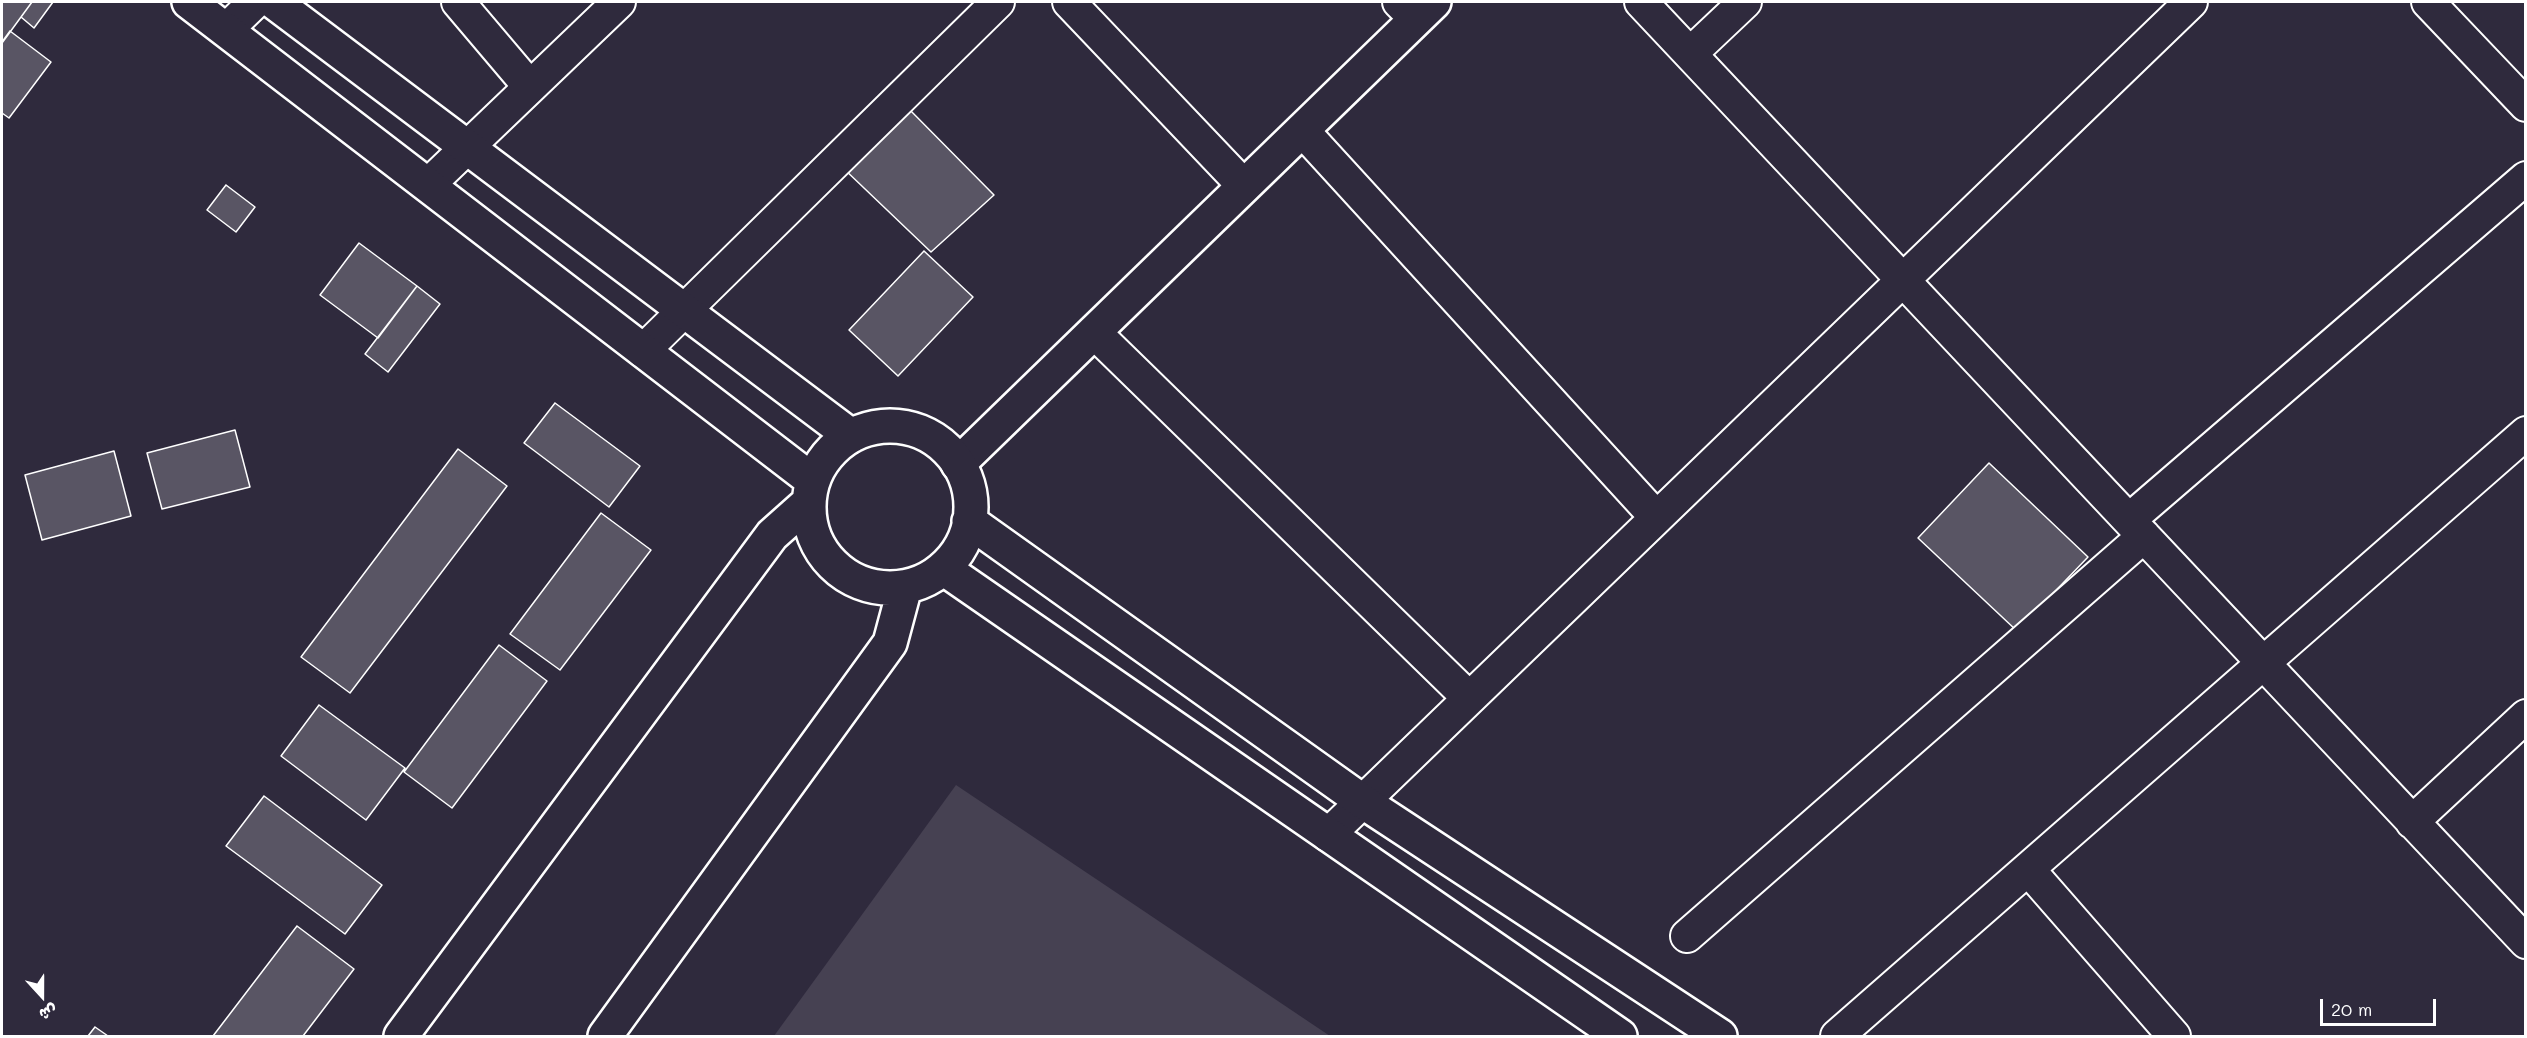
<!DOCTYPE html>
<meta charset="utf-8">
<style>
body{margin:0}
#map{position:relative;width:2527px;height:1038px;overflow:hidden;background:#2f2a3d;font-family:Mali,"Playpen Sans Arabic",sans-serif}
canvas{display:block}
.frame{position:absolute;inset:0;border:3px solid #fff;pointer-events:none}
.north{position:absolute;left:12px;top:966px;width:60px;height:60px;-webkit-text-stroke:4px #2f2a3d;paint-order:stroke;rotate:159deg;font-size:16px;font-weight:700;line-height:24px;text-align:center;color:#fff}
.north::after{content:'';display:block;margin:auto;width:21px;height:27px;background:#fff;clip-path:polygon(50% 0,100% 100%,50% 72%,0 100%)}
.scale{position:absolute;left:2320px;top:999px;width:116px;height:27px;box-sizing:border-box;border:3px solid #fff;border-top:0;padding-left:8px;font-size:18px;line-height:21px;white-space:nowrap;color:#fff;-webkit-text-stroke:4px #2f2a3d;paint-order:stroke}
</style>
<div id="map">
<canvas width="2527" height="1038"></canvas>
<div class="frame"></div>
<div class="north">ش</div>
<div class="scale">20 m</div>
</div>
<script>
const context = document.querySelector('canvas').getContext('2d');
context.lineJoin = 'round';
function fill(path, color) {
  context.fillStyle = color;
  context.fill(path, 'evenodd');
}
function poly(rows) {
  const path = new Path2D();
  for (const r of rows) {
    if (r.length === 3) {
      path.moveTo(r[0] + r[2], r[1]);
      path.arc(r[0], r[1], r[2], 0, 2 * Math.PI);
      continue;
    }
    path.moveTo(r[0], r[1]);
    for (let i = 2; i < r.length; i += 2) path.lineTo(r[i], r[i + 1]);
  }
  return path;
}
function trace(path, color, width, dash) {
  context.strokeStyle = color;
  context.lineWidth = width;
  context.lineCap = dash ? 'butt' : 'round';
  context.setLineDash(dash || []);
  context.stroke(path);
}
fill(poly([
 [956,785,1330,1036,774,1036]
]), '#464152');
const building = poly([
 [2,2,32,2,2,43,2,2],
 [32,2,53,2,34,28,21,17,32,2],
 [10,31,51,62,9,118,2,113,2,42,10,31],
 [904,104,994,195,931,252,842,167,904,104],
 [226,185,255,207,236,232,207,210,226,185],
 [359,243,417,286,378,338,320,295,359,243],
 [924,251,973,297,898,376,849,330,924,251],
 [417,286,440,304,388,372,365,354,417,286],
 [555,403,640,466,609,507,524,443,555,403],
 [235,430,250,487,162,509,147,453,235,430],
 [458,449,507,486,350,693,301,657,458,449],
 [114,451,131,516,42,540,25,475,114,451],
 [1989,463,2088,557,2017,631,1918,538,1989,463],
 [601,513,651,550,560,670,510,634,601,513],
 [499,645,547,681,452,808,404,772,499,645],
 [319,705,405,768,366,820,281,756,319,705],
 [264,796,382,885,345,934,226,846,264,796],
 [297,926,354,969,303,1036,213,1036,297,926],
 [95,1027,108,1036,88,1036,95,1027]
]);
fill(building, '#595564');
trace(building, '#fff', 1.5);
const minor = poly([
 [458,2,530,87],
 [1069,2,1244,186],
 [1399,2,1416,19],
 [1641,2,2526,942],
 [2428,2,2526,105],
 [226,30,255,2],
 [1690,54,1745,2],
 [1302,130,1656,517],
 [428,185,619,2],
 [1094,332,1469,698],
 [643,351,998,2],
 [2129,520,2526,178],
 [2412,822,2526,716],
 [1328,835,2191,2],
 [2028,869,2174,1036],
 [1687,936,2144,536],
 [1837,1036,2526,433]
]);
const tertiary = poly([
 [958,464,1434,2]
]);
const secondary = poly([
 [189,2,813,481],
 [274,2,851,436],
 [890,507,81],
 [969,521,1362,801,1720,1036],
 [943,568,1620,1036],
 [401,1036,772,535,809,502],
 [605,1036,890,643,905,587]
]);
trace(minor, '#fff', 36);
trace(tertiary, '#fff', 38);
trace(secondary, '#fff', 38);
trace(minor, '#2f2a3d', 32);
trace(tertiary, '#2f2a3d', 33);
trace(secondary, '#2f2a3d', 33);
</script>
